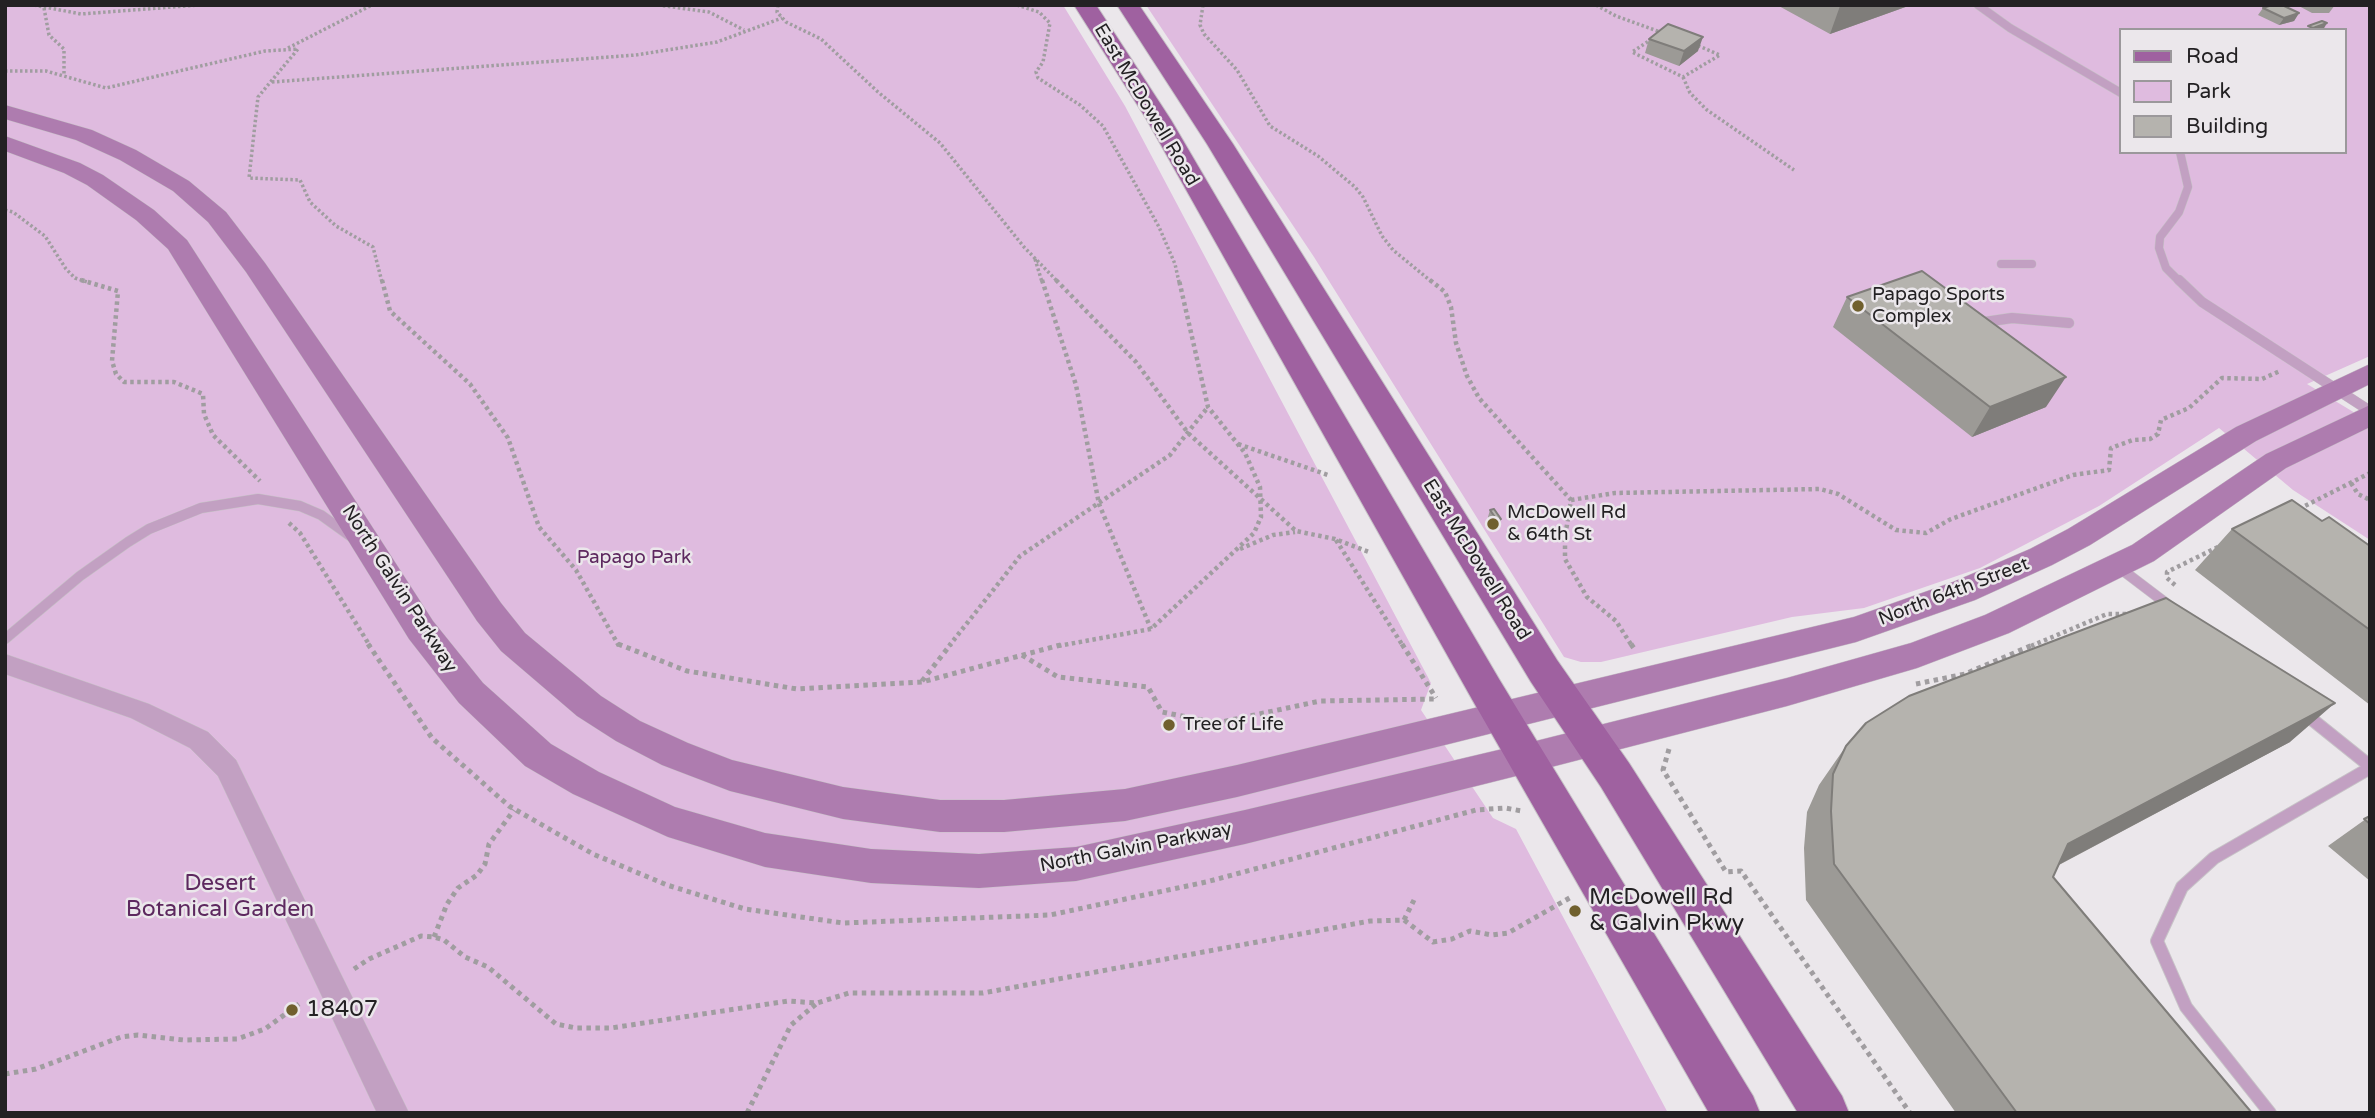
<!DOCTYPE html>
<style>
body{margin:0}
#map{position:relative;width:2375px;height:1118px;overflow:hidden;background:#ebe7eb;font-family:"Varela Round",sans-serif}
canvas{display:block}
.frame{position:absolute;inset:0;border:7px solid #232123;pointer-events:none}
.legend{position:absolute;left:2119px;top:28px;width:228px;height:126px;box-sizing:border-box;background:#ebe7eb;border:2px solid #9b989b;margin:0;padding:9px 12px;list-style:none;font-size:21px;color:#232123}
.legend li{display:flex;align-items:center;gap:14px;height:35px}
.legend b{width:35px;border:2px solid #9b989b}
</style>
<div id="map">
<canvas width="2375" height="1118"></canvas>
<div class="frame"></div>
<ul class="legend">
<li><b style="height:9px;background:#9f61a0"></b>Road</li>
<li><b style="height:19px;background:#dfbbdf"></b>Park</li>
<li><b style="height:19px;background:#b5b3ae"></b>Building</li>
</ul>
</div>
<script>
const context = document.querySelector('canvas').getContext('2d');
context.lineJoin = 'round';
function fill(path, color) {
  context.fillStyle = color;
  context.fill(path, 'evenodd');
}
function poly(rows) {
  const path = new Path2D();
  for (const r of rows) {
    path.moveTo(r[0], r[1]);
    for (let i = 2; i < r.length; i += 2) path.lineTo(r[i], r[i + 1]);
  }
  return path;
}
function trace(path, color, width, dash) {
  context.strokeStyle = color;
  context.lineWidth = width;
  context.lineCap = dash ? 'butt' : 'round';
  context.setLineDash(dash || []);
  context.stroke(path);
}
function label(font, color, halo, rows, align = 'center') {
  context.font = font + ' "Varela Round",sans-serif';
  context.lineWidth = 5;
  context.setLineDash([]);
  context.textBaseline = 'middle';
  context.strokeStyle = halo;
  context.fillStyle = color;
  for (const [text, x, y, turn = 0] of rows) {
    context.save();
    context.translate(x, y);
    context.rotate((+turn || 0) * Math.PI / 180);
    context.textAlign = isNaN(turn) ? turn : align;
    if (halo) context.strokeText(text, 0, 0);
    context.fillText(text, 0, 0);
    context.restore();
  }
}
fill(poly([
 [5,5,1063,5,1125,106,1431,683,1421,710,1493,818,1516,829,1668,1113,5,1113],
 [1146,5,2370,5,2370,356,2307,384,2370,422,2370,540,2293,490,2219,428,2099,506,1980,568,1864,608,1792,617,1601,662,1581,662,1564,657,1314,257],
 [2121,30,2345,30,2345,152,2121,152]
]), '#dfbbdf');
const serviceFar2 = poly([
 [1978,5,2010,28,2121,93],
 [2180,152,2188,187,2179,212,2160,237,2159,248,2166,268,2180,282],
 [2001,264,2032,264]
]);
const serviceFar1 = poly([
 [2179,280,2202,302,2370,411],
 [1978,323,2012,318,2069,323],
 [2117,566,2171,607],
 [5,639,80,576,128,542,149,529,201,508,258,499,300,506,321,515,353,538]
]);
const service = poly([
 [2304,713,2370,766],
 [2270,1113,2186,1007,2157,941,2182,887,2214,858,2370,768]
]);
const minor = poly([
 [5,654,149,704,208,732,236,760,409,1113,377,1113,218,776,190,748,131,718,5,674,5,654]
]);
const secondary = poly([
 [5,105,92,130,136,150,189,181,226,212,265,263,501,603,525,633,601,696,640,721,688,743,732,760,843,787,940,800,1004,800,1125,789,1237,765,1854,617,1953,582,2030,549,2068,529,2236,427,2370,364,2370,384,2256,441,2090,545,2052,565,1975,600,1856,642,1237,797,1125,821,1004,832,940,832,843,819,730,791,662,765,616,741,577,716,501,651,477,621,246,272,208,222,173,191,120,160,76,140,5,119,5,105],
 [5,136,80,163,103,175,154,210,187,240,433,621,483,683,551,744,599,772,675,807,765,833,871,849,979,854,1076,847,1245,810,1528,743,1787,678,1911,643,1985,615,2132,545,2266,454,2370,405,2370,427,2286,468,2154,561,2009,633,1917,668,1787,706,1528,773,1245,844,1076,881,979,888,871,883,765,867,668,837,573,794,525,766,459,703,409,639,168,249,136,220,87,185,64,173,5,151,5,136]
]);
const primary = poly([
 [1074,5,1096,5,1171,120,1499,679,1753,1096,1760,1113,1709,1113,1473,701,1147,120,1074,5],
 [1117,5,1139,5,1233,144,1557,660,1629,763,1842,1096,1849,1113,1798,1113,1601,787,1531,682,1207,144,1117,5]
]);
trace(serviceFar2, '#c7c3c7', 9);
trace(serviceFar1, '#c7c3c7', 11);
trace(service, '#c7c3c7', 14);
trace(minor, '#c7c3c7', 1);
trace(secondary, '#c7c3c7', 1);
trace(primary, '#c7c3c7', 2);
trace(poly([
 [34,5,81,14,199,5],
 [658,5,709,12,744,30],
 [778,5,777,12,786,22,821,39,878,92,940,143,1024,247,1058,282],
 [1017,5,1039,12,1050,23,1043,62,1036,72,1038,78,1080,105,1103,126,1159,227,1175,264,1179,282],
 [1203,5,1200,25,1204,34,1237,70,1270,126,1318,156,1355,187,1363,197,1382,236,1393,250,1432,282],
 [1596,5,1616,16,1663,33],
 [44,8,49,35,64,49,64,76],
 [1652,39,1632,52,1683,77,1720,55,1694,44],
 [288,48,372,5],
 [5,71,46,71,106,88,265,51,298,49,258,97,249,178,300,180,310,202,336,226,373,247,382,282],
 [1683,77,1690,93,1707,110,1794,170],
 [272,82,636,55,717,42,782,18],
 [5,210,13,212,45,236,66,269,75,278,87,282],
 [1035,259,1042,282]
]), '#a09da0', 3.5, [2.5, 2.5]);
trace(poly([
 [81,280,118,291,112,361,116,374,124,382,174,382,203,394,204,414,213,435,260,481],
 [382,280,390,311,470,384,508,438,539,527,576,570,619,646],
 [1042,280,1076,385,1099,504,1151,629],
 [1056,280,1136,362,1188,433,1296,531,1335,539,1369,552],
 [1430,280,1445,292,1451,307,1456,343,1467,376,1479,398,1571,500,1565,537,1565,559,1587,597,1616,621,1632,646],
 [1238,444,1328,475],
 [2351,483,2358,494,2370,500],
 [1571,500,1615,493,1820,489,1838,494,1896,530,1926,533,1951,519,2073,475,2109,470,2111,448,2133,440,2150,439,2158,434,2161,420,2189,408,2222,378,2262,379,2280,371],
 [2299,509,2370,473],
 [289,523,300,533,370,646],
 [1336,540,1403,646],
 [1240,549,1273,535,1295,532],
 [2175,585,2167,578,2167,572,2218,547],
 [949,646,1020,556,1170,455,1208,407],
 [1058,646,1151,629,1254,533,1261,517,1260,487,1245,453,1208,407,1179,280],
 [2031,646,2107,614,2128,614]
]), '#a09da0', 4.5, [3.5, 3.5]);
trace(poly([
 [368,644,432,738,509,806,593,854,667,885,745,909,843,923,1050,915,1206,882,1476,810,1505,808,1522,811],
 [618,644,687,671,797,689,922,682,1064,644],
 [1402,644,1436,698],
 [1631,644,1635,650],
 [1022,655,1058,677,1148,687,1162,712,1217,723,1320,701,1436,699],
 [922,681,951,644],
 [1916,684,1965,674,2035,644],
 [1669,749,1663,770,1726,872,1741,871,1910,1113],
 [1404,920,1414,900],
 [434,937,447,904,458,888,477,875,485,864,489,844,514,810],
 [354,969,369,959,421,936,434,937,444,940,465,957,488,967,556,1024,576,1028,611,1028,788,1001,817,1003,849,993,983,993,1370,921,1404,920,1433,942,1452,939,1470,931,1492,935,1508,933,1573,896],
 [5,1074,36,1069,121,1037,138,1035,184,1040,237,1039,265,1029,299,1004],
 [747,1113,791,1025,816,1004]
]), '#a09da0', 5, [4.5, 4.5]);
trace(serviceFar2, '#c2a0c2', 8);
trace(serviceFar1, '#c2a0c2', 10);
trace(service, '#c2a0c2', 12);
fill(minor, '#c2a0c2');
fill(secondary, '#ae7caf');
fill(primary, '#9f61a0');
fill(poly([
 [1777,5,1911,5,1830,34],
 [2297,5,2335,5,2329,13,2312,13],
 [2263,8,2299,13,2294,21,2279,25,2258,15],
 [1649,39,1698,51,1679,66,1645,53],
 [1847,297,2046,407,1972,437,1833,327],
 [1494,509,1499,526,1495,527,1488,517,1490,510],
 [2322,521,2370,546,2370,705,2195,570,2232,529],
 [2290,742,2059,865,2053,877,2252,1113,1956,1113,1806,900,1804,848,1807,812,1819,785,1846,746],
 [2370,816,2370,881,2328,846]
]), '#9c9a96');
fill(poly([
 [1842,5,1911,5,1830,34,1840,6],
 [2299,13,2294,21,2279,25,2284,18],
 [2327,23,2323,30,2312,30,2313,28],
 [1703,37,1698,51,1679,66,1684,51],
 [2066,377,2046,407,1972,437,1990,407],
 [1501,519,1499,526,1495,527,1497,520],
 [2335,703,2290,742,2030,880,2068,844]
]), '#7f7d7a');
const building = poly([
 [2272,5,2282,5,2299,13,2284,18,2263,8,2272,5],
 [2322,21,2327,23,2313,28,2308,26,2322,21],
 [1668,24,1703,37,1684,51,1649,39,1668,24],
 [1922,271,2066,377,1990,407,1847,297,1922,271],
 [2292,500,2322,521,2329,517,2370,546,2370,630,2232,529,2292,500],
 [1494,509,1501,519,1497,520,1490,510,1494,509],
 [2166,598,2335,703,2068,844,2053,877,2252,1113,2017,1113,1834,864,1831,811,1833,774,1846,746,1866,723,1909,696,2166,598],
 [2370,816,2370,824,2364,819,2370,816]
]);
fill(building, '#b5b3ae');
trace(building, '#7f7d7a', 2);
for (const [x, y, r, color] of [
 [1858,306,7,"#70602e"],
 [1493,524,7,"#70602e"],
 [1169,725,7,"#70602e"],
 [1575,911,7,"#70602e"],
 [292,1010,7,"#70602e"]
]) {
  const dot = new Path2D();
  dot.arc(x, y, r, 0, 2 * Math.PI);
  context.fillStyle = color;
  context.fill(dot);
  trace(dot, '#ebe7eb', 2.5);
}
label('19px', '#232123', '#ebe7eb', [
 ["East McDowell Road",1146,105,59],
 ["East McDowell Road",1476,560,58],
 ["North Galvin Parkway",399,589,57],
 ["North 64th Street",1954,592,-21],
 ["North Galvin Parkway",1136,848,-11]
]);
label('19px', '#232123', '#ebe7eb', [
 ["Papago Sports",1872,295],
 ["Complex",1872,317],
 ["McDowell Rd",1507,513],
 ["& 64th St",1507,535],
 ["Tree of Life",1183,725]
], 'left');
label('19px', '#5d285f', '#ebe7eb', [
 ["Papago Park",634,558]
]);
label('23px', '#5d285f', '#ebe7eb', [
 ["Desert",220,884],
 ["Botanical Garden",220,910]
]);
label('23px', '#232123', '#ebe7eb', [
 ["McDowell Rd",1589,898],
 ["& Galvin Pkwy",1589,924],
 ["18407",306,1010]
], 'left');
</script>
